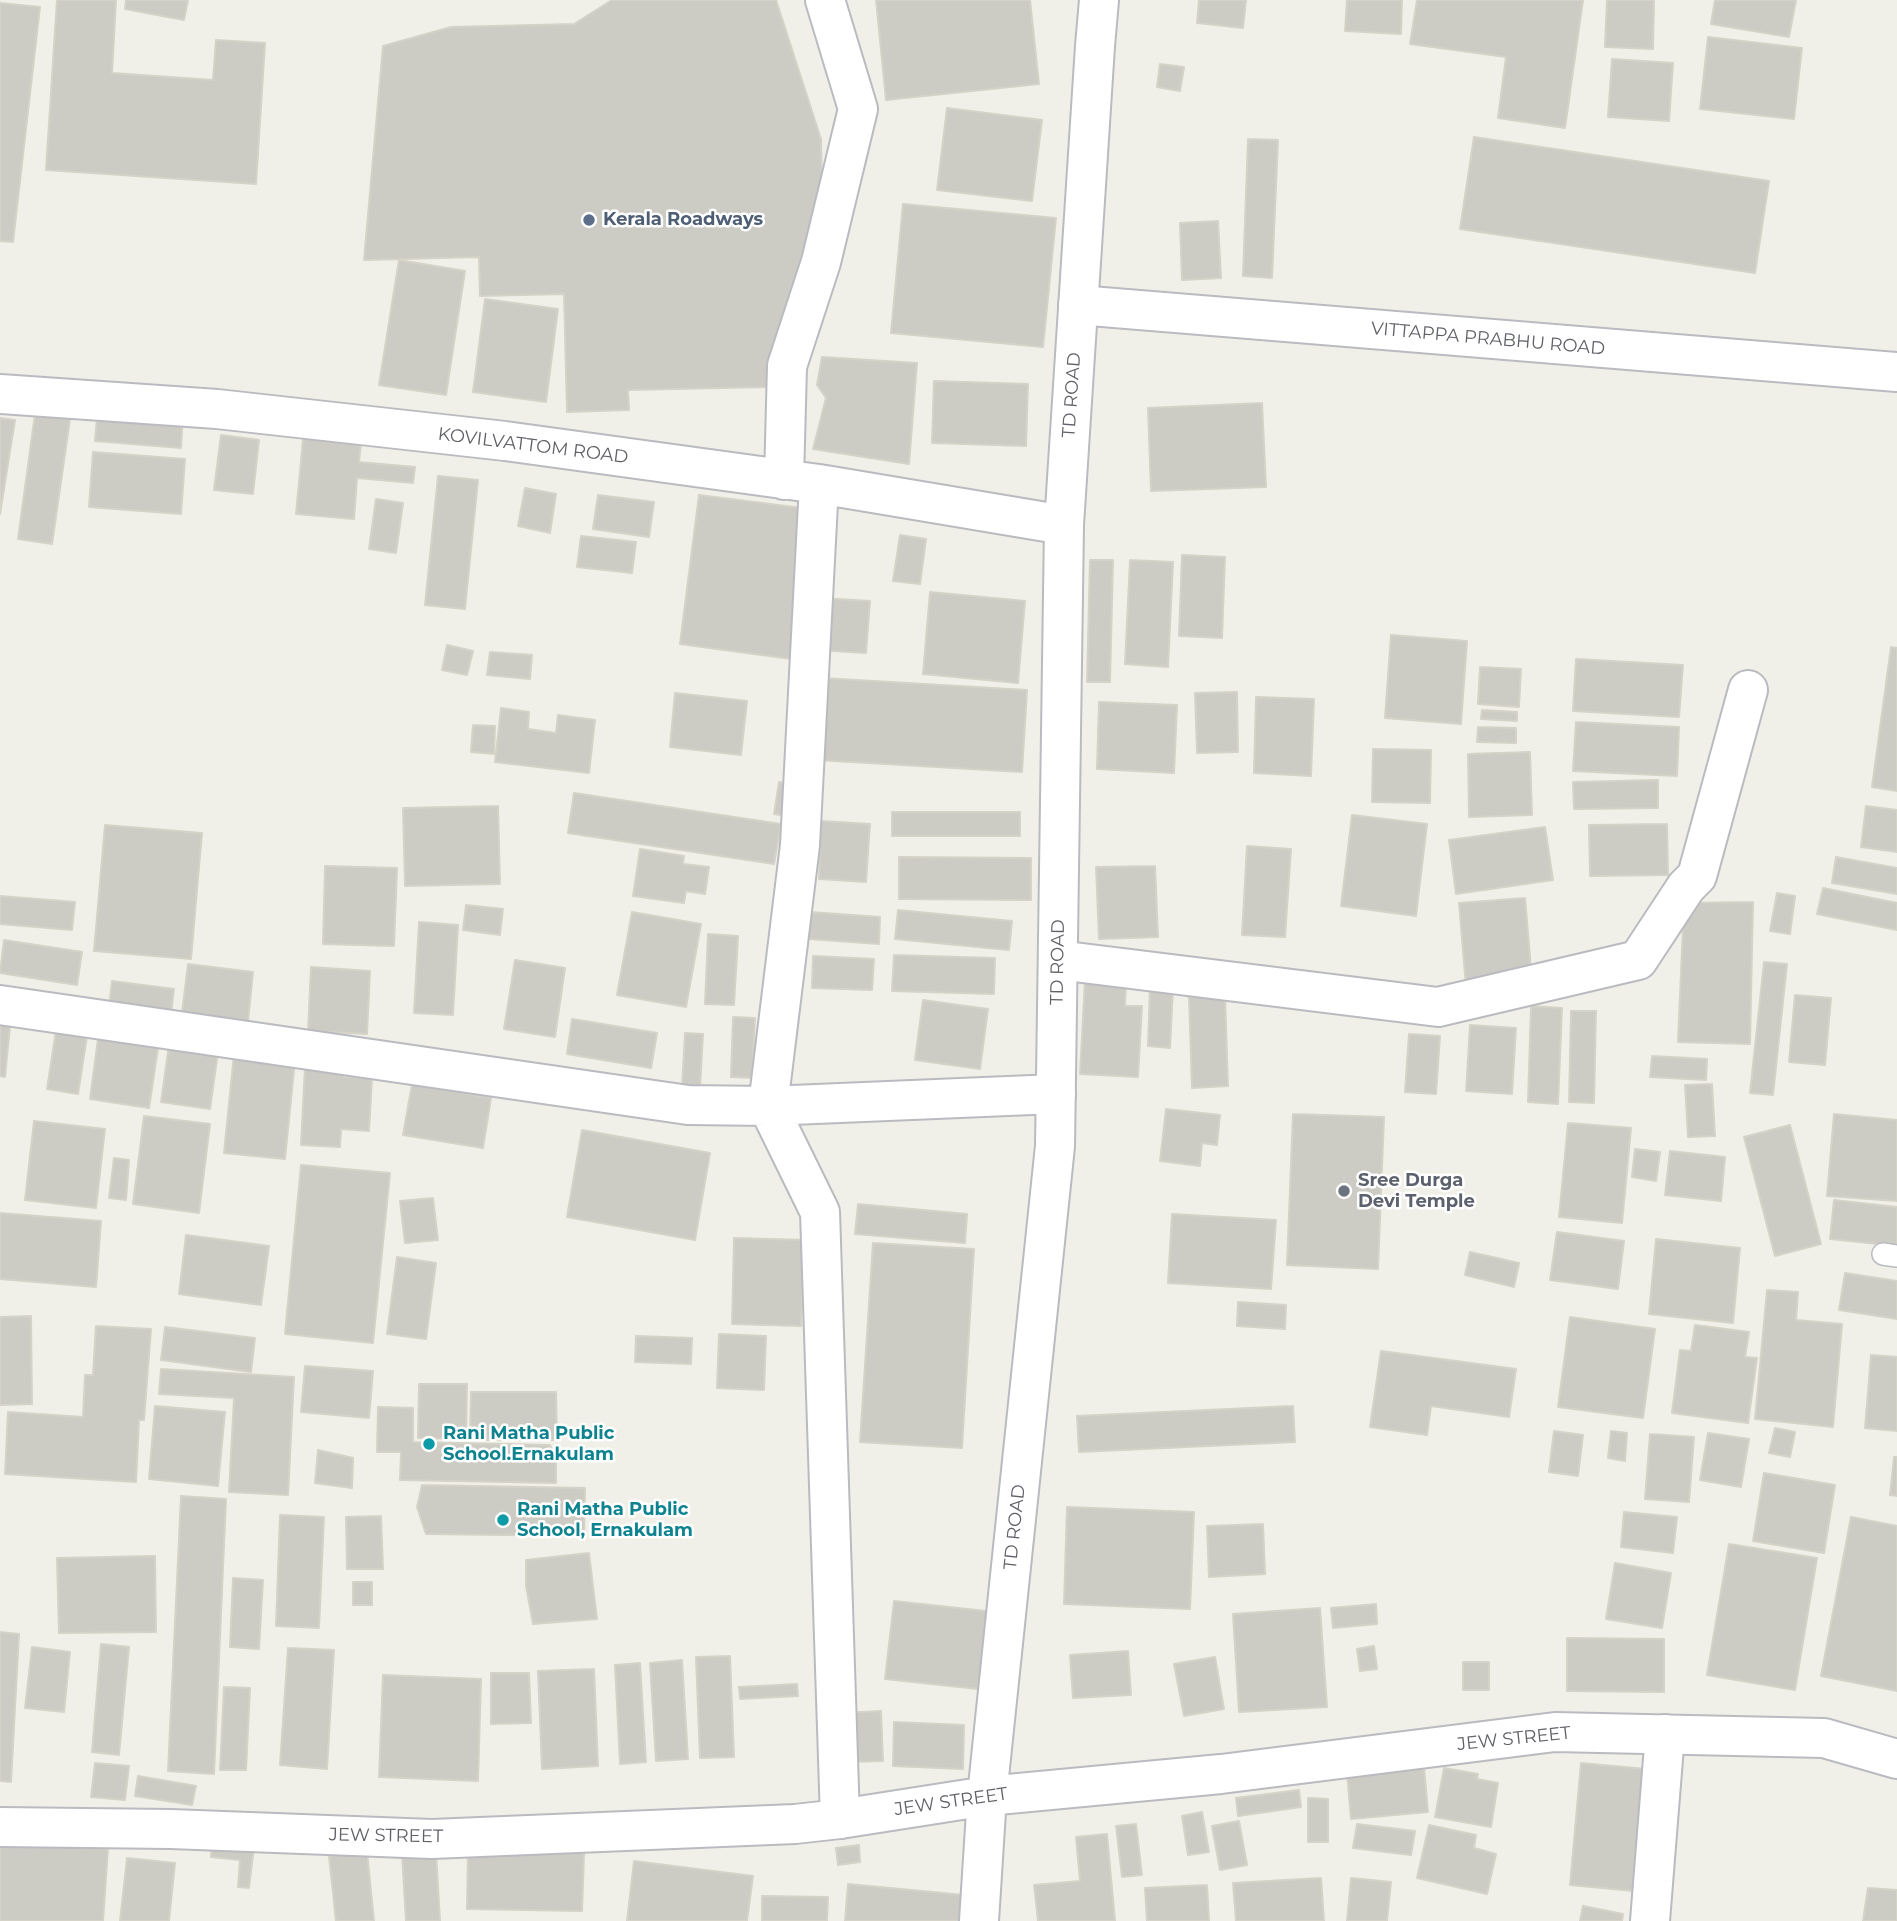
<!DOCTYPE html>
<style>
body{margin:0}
canvas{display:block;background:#f0f0e8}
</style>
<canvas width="1897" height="1921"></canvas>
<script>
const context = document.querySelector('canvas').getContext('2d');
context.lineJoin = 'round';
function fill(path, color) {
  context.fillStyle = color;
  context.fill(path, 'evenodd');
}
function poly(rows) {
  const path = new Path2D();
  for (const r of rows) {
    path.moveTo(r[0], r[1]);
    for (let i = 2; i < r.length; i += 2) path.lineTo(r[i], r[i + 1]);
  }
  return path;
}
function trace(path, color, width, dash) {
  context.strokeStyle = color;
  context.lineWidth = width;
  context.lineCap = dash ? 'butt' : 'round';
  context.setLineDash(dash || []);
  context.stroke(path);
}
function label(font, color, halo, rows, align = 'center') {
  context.font = font + ' Montserrat,sans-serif';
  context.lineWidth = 5;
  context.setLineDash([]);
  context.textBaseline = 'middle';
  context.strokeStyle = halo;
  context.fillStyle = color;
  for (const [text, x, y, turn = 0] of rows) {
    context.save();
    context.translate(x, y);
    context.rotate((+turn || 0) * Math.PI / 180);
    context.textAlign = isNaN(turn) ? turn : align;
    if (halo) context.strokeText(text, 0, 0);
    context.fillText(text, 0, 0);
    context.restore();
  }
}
const building = poly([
 [57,0,116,0,112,73,213,80,216,40,265,43,256,184,46,170,57,0],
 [126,0,188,0,184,20,125,9,126,0],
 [612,0,776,0,821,139,822,183,779,339,769,387,628,390,629,410,567,412,564,294,480,296,479,257,364,260,383,46,451,27,574,24,612,0],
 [876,0,1030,0,1039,84,886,100,876,0],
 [1199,0,1246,0,1243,28,1197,23,1199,0],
 [1347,0,1402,0,1401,34,1345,31,1347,0],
 [1417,0,1583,0,1565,128,1498,118,1506,57,1410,44,1417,0],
 [1607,0,1654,0,1653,49,1605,47,1607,0],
 [1715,0,1796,0,1789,37,1711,24,1715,0],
 [0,3,40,7,13,242,0,241,0,3],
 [1708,37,1802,48,1794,119,1700,109,1708,37],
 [1612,59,1673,63,1669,121,1608,117,1612,59],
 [1160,64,1184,67,1180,91,1157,87,1160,64],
 [947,108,1042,120,1032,201,937,190,947,108],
 [1474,137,1769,181,1755,273,1460,229,1474,137],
 [1248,139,1278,140,1272,278,1243,276,1248,139],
 [903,204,1056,218,1043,347,891,333,903,204],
 [1218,221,1221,278,1182,280,1180,223,1218,221],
 [399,260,465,271,446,395,379,385,399,260],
 [485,299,558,309,546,402,473,392,485,299],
 [822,357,917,363,909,464,813,449,826,398,817,385,822,357],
 [934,381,1028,384,1026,446,932,443,934,381],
 [1262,403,1266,487,1151,491,1148,408,1262,403],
 [98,406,183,412,181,448,95,441,98,406],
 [35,414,70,419,52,544,18,539,35,414],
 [0,418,15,420,0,514,0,418],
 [304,429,362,434,359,462,415,467,413,483,357,478,354,519,296,514,304,429],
 [221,435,259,440,253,494,214,490,221,435],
 [93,452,185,459,181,514,89,507,93,452],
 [438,476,478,480,465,609,425,605,438,476],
 [525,488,556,494,550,533,518,526,525,488],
 [598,495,654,502,649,537,593,529,598,495],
 [699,495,810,509,791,659,680,644,699,495],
 [376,499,403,503,396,553,369,549,376,499],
 [900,535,926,539,920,584,893,581,900,535],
 [581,536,636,542,632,573,577,567,581,536],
 [1182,555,1225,557,1222,638,1179,636,1182,555],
 [1090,560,1113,560,1110,682,1087,682,1090,560],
 [1130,560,1173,562,1168,667,1125,664,1130,560],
 [930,592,1025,601,1018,683,923,674,930,592],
 [821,598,870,601,866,653,817,650,821,598],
 [1391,635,1467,641,1461,724,1385,718,1391,635],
 [447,645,473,651,467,675,442,670,447,645],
 [1891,647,1897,648,1897,791,1872,787,1891,647],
 [490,652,532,655,530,679,487,675,490,652],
 [1576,659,1683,665,1679,717,1573,711,1576,659],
 [1480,667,1521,669,1519,707,1478,704,1480,667],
 [822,678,1027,690,1022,772,817,760,822,678],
 [1237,692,1238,752,1197,753,1195,693,1237,692],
 [675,693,747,701,741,755,670,747,675,693],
 [1256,697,1314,699,1311,776,1254,773,1256,697],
 [1099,702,1177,705,1174,773,1097,769,1099,702],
 [501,708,529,712,528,729,556,733,558,715,595,720,589,773,495,762,501,708],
 [1482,710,1517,712,1517,721,1481,719,1482,710],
 [1576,722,1679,727,1677,776,1573,771,1576,722],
 [473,725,495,726,494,754,471,752,473,725],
 [1478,727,1516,728,1516,743,1477,742,1478,727],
 [1373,749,1431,750,1430,803,1372,802,1373,749],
 [1530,752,1532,815,1469,817,1468,754,1530,752],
 [1658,780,1658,808,1574,809,1573,782,1658,780],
 [779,782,799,786,794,817,774,814,779,782],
 [574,793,781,824,774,864,568,833,574,793],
 [498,806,500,884,405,886,403,808,498,806],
 [1866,806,1897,810,1897,852,1861,847,1866,806],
 [892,812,1020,812,1020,836,892,836,892,812],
 [1352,815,1427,824,1416,916,1341,906,1352,815],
 [821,821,870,824,866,882,819,879,821,821],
 [1667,824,1668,875,1590,876,1589,825,1667,824],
 [105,825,202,833,191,959,94,951,105,825],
 [1545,827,1553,880,1456,894,1449,840,1545,827],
 [1247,846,1291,849,1285,937,1242,935,1247,846],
 [640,849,684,856,683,864,709,867,705,894,686,891,684,903,633,896,640,849],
 [899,857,1031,858,1031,900,899,899,899,857],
 [1836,857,1897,868,1897,894,1832,883,1836,857],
 [325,866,397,868,394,946,323,944,325,866],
 [1155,866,1158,937,1099,939,1096,867,1155,866],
 [1823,888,1897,903,1897,930,1817,914,1823,888],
 [1777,893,1795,896,1790,934,1770,931,1777,893],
 [0,896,75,902,72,930,0,924,0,896],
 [1525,898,1532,980,1466,986,1459,903,1525,898],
 [1753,902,1750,1044,1678,1042,1684,903,1753,902],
 [466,905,503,909,500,935,463,930,466,905],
 [898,910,1012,921,1009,950,895,939,898,910],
 [632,912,701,924,686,1007,617,995,632,912],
 [810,912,880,917,879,944,809,939,810,912],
 [419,922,458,925,453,1015,414,1013,419,922],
 [708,934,738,936,734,1005,705,1004,708,934],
 [4,940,82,952,77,985,0,973,4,940],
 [894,955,995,958,994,994,892,991,894,955],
 [813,956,874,959,872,990,812,988,813,956],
 [515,960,565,968,555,1037,504,1029,515,960],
 [1764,962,1787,964,1773,1095,1750,1093,1764,962],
 [188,964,253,972,248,1021,182,1013,188,964],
 [311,967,370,971,367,1034,308,1031,311,967],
 [1085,980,1126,982,1125,1006,1142,1006,1138,1077,1080,1074,1085,980],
 [112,981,174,989,171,1015,109,1007,112,981],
 [1150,987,1173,988,1170,1048,1148,1046,1150,987],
 [1225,995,1228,1086,1192,1088,1189,997,1225,995],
 [1795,995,1831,998,1825,1065,1789,1062,1795,995],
 [923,1000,988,1009,980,1069,915,1060,923,1000],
 [1531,1006,1562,1008,1558,1104,1528,1102,1531,1006],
 [1571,1011,1596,1011,1594,1103,1569,1102,1571,1011],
 [733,1017,755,1018,752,1078,731,1077,733,1017],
 [572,1019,657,1033,651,1068,567,1054,572,1019],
 [0,1025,10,1026,5,1077,0,1076,0,1025],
 [1470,1025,1516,1028,1512,1094,1466,1091,1470,1025],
 [56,1031,87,1036,78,1094,47,1089,56,1031],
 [685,1033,703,1034,700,1088,682,1088,685,1033],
 [1409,1034,1440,1036,1436,1094,1405,1092,1409,1034],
 [98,1039,158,1048,149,1108,90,1099,98,1039],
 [169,1045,218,1052,210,1109,161,1102,169,1045],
 [234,1054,295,1060,285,1159,224,1153,234,1054],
 [1652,1056,1707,1059,1706,1080,1650,1077,1652,1056],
 [305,1066,344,1068,344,1077,372,1078,369,1131,341,1129,340,1147,301,1145,305,1066],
 [412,1084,491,1098,483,1148,403,1135,412,1084],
 [1712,1084,1715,1136,1688,1137,1685,1085,1712,1084],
 [1166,1109,1220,1115,1217,1145,1202,1143,1200,1166,1160,1161,1166,1109],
 [1293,1114,1384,1117,1378,1269,1287,1265,1293,1114],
 [1834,1114,1897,1120,1897,1201,1827,1196,1834,1114],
 [144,1116,210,1124,199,1213,133,1204,144,1116],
 [34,1121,105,1129,96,1208,25,1200,34,1121],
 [1568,1123,1631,1128,1622,1223,1559,1217,1568,1123],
 [1790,1125,1821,1244,1775,1256,1744,1137,1790,1125],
 [582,1130,710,1153,695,1240,567,1217,582,1130],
 [1635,1149,1660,1152,1656,1181,1632,1177,1635,1149],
 [1670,1151,1725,1157,1721,1201,1665,1195,1670,1151],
 [114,1158,129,1160,126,1200,109,1198,114,1158],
 [301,1165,390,1173,373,1343,285,1334,301,1165],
 [433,1198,438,1240,405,1243,400,1201,433,1198],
 [1834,1200,1897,1207,1897,1246,1830,1239,1834,1200],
 [858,1204,967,1214,965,1243,855,1234,858,1204],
 [0,1213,101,1221,96,1287,0,1279,0,1213],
 [1172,1214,1276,1220,1271,1289,1168,1283,1172,1214],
 [1557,1232,1624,1241,1618,1289,1550,1280,1557,1232],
 [186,1235,269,1246,261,1305,179,1294,186,1235],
 [734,1238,804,1240,801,1326,732,1324,734,1238],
 [1656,1239,1740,1248,1733,1323,1649,1314,1656,1239],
 [873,1243,974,1249,962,1448,860,1442,873,1243],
 [1470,1252,1519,1263,1514,1287,1465,1275,1470,1252],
 [397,1257,436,1263,426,1339,387,1334,397,1257],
 [1845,1273,1897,1281,1897,1319,1839,1310,1845,1273],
 [1767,1290,1798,1292,1796,1320,1842,1324,1833,1427,1755,1419,1767,1290],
 [1238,1302,1286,1305,1285,1329,1237,1326,1238,1302],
 [31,1316,32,1404,0,1405,0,1317,31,1316],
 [1570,1317,1655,1329,1643,1418,1558,1407,1570,1317],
 [1695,1325,1749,1332,1745,1357,1757,1358,1748,1423,1672,1413,1680,1350,1691,1351,1695,1325],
 [96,1326,151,1329,144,1420,139,1420,136,1482,5,1474,8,1412,83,1417,85,1375,93,1375,96,1326],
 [165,1327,255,1338,251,1372,161,1360,165,1327],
 [719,1334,766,1336,764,1390,717,1388,719,1334],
 [636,1336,692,1338,691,1364,635,1362,636,1336],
 [1381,1351,1516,1369,1509,1417,1431,1406,1427,1435,1370,1427,1381,1351],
 [1871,1355,1897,1357,1897,1431,1865,1428,1871,1355],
 [305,1366,373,1371,369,1418,301,1412,305,1366],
 [161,1369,294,1377,288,1495,229,1492,234,1398,159,1394,161,1369],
 [419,1384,467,1384,466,1439,418,1438,419,1384],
 [471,1392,556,1392,557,1440,470,1440,471,1392],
 [155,1406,225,1412,218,1486,149,1479,155,1406],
 [1293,1406,1295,1442,1079,1452,1077,1416,1293,1406],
 [378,1407,413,1408,413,1442,550,1445,556,1460,556,1483,400,1480,401,1452,377,1452,378,1407],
 [1775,1428,1795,1432,1790,1457,1769,1453,1775,1428],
 [1554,1431,1583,1435,1578,1476,1549,1472,1554,1431],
 [1611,1431,1627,1433,1625,1461,1608,1458,1611,1431],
 [1708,1433,1749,1439,1741,1487,1700,1480,1708,1433],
 [1650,1434,1694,1437,1689,1502,1645,1499,1650,1434],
 [318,1450,353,1458,352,1488,315,1483,318,1450],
 [1894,1457,1897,1457,1897,1496,1890,1495,1894,1457],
 [1764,1473,1835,1485,1824,1553,1753,1541,1764,1473],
 [422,1485,585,1488,584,1536,426,1534,417,1507,422,1485],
 [181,1496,226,1499,214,1774,168,1771,181,1496],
 [1067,1507,1194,1512,1190,1609,1064,1604,1067,1507],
 [1624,1512,1677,1517,1673,1553,1621,1547,1624,1512],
 [280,1515,324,1517,319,1628,276,1626,280,1515],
 [381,1516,383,1569,347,1569,346,1517,381,1516],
 [1851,1517,1897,1526,1897,1691,1821,1676,1851,1517],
 [1263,1524,1265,1574,1209,1577,1207,1526,1263,1524],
 [1729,1544,1817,1558,1795,1690,1707,1675,1729,1544],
 [589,1553,597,1619,533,1624,526,1586,526,1560,589,1553],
 [155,1556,156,1632,59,1633,57,1558,155,1556],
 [1615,1563,1671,1573,1662,1628,1606,1619,1615,1563],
 [233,1578,263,1580,259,1649,230,1647,233,1578],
 [353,1582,372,1582,372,1605,353,1605,353,1582],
 [894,1601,995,1612,987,1690,885,1679,894,1601],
 [1376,1604,1377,1624,1333,1628,1331,1608,1376,1604],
 [1320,1608,1327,1707,1239,1712,1233,1614,1320,1608],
 [0,1632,19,1634,11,1782,0,1781,0,1632],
 [1567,1638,1664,1639,1664,1692,1567,1691,1567,1638],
 [101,1644,129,1647,119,1755,92,1752,101,1644],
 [1374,1646,1377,1669,1360,1671,1357,1649,1374,1646],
 [32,1647,70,1652,64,1712,25,1708,32,1647],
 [288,1648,334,1650,327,1769,280,1765,288,1648],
 [1128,1651,1131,1695,1073,1698,1070,1655,1128,1651],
 [730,1656,734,1757,700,1758,696,1657,730,1656],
 [1215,1657,1224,1709,1184,1716,1174,1664,1215,1657],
 [682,1660,688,1759,656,1761,650,1663,682,1660],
 [1463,1662,1489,1662,1489,1690,1463,1690,1463,1662],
 [640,1663,646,1762,620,1764,615,1665,640,1663],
 [594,1669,598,1766,542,1769,538,1671,594,1669],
 [491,1673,529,1673,531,1723,491,1724,491,1673],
 [383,1675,481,1679,478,1781,379,1777,383,1675],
 [797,1684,798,1696,740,1699,739,1687,797,1684],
 [224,1687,250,1688,246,1770,220,1770,224,1687],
 [881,1711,883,1761,847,1762,845,1713,881,1711],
 [894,1722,964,1725,963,1769,893,1766,894,1722],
 [95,1763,129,1766,125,1800,91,1797,95,1763],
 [1581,1763,1646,1769,1634,1891,1570,1885,1581,1763],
 [1424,1768,1428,1812,1351,1819,1347,1773,1424,1768],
 [1444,1768,1478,1774,1477,1779,1498,1783,1491,1827,1435,1817,1444,1768],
 [138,1776,196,1786,192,1805,135,1796,138,1776],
 [1299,1790,1301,1807,1238,1816,1236,1798,1299,1790],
 [1308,1798,1328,1799,1328,1842,1308,1842,1308,1798],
 [1202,1812,1209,1852,1188,1855,1182,1816,1202,1812],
 [1239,1821,1247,1865,1220,1870,1212,1826,1239,1821],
 [1136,1824,1142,1875,1122,1877,1116,1826,1136,1824],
 [1357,1824,1415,1831,1411,1855,1353,1848,1357,1824],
 [1429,1825,1476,1835,1474,1848,1496,1854,1487,1894,1417,1878,1429,1825],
 [1107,1834,1115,1921,1038,1921,1034,1885,1080,1881,1076,1837,1107,1834],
 [0,1841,108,1849,103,1921,0,1921,0,1841],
 [212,1842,254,1847,249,1888,238,1887,240,1860,211,1857,212,1842],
 [859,1845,860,1862,838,1865,836,1848,859,1845],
 [468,1850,584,1853,582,1911,467,1909,468,1850],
 [367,1852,374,1921,336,1921,329,1856,367,1852],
 [436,1852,440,1921,406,1921,402,1854,436,1852],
 [127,1858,175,1863,169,1921,120,1921,127,1858],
 [634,1861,753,1876,747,1921,627,1921,634,1861],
 [1321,1878,1324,1921,1236,1921,1233,1883,1321,1878],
 [1351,1878,1391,1882,1387,1921,1347,1921,1351,1878],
 [848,1884,964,1895,962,1921,845,1921,848,1884],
 [1207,1885,1209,1921,1147,1921,1145,1888,1207,1885],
 [1868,1888,1897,1890,1897,1921,1863,1921,1868,1888],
 [762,1896,828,1897,827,1921,762,1921,762,1896],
 [1583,1906,1623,1914,1622,1921,1580,1921,1583,1906]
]);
fill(building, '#cccbc4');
trace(building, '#d5d3c7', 2);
const service = poly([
 [1883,1254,1897,1256]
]);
const minor = poly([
 [1078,305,1897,372],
 [0,394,217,409,505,441,819,484,1064,525],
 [784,480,787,366,821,262,858,109,825,0],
 [819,484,800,845,768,1106,820,1212,840,1819],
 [1058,960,1438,1007,1638,960,1686,887,1697,876,1748,690],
 [0,1005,688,1105,768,1106,1056,1094],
 [1650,1921,1665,1734]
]);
const tertiary = poly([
 [0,1827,171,1829,432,1839,795,1824,840,1819,987,1796,1221,1774,1555,1732,1824,1738,1897,1759],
 [979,1921,987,1796,1055,1146,1064,525,1095,46,1099,0]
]);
trace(service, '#babbc1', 24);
trace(minor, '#babbc1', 42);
trace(tertiary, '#babbc1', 42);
trace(service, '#fff', 21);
trace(minor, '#fff', 38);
trace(tertiary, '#fff', 38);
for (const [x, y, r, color] of [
 [589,220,7,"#5c6f8a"],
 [1344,1191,7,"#6b7280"],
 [429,1444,7,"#0f9aa8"],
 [503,1520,7,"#0f9aa8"]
]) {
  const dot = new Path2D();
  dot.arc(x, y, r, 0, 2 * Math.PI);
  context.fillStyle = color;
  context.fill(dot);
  trace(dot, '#fff', 2.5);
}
label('bold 18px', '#4e5e75', '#fff', [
 ["Kerala Roadways",603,220]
], 'left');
label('18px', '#5f6167', '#fff', [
 ["VITTAPPA PRABHU ROAD",1488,339,5],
 ["TD ROAD",1072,395,-86],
 ["KOVILVATTOM ROAD",533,446,7],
 ["TD ROAD",1058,962,-89],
 ["TD ROAD",1015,1527,-84],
 ["JEW STREET",1514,1739,-6],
 ["JEW STREET",951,1802,-8],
 ["JEW STREET",386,1836,1]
]);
label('bold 18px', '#5b616d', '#fff', [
 ["Sree Durga",1358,1181],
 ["Devi Temple",1358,1202]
], 'left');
label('bold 18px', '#0d838f', '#fff', [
 ["Rani Matha Public",443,1434],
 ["School.Ernakulam",443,1455],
 ["Rani Matha Public",517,1510],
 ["School, Ernakulam",517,1531]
], 'left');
</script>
